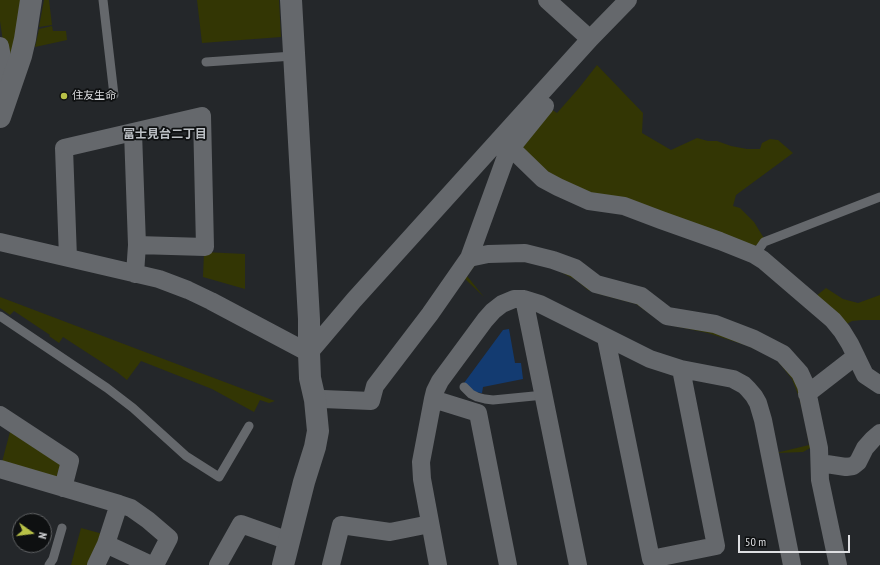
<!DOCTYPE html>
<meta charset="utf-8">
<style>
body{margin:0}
#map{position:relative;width:880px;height:565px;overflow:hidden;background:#24272a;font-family:"PT Sans Narrow",sans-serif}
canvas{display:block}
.north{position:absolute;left:12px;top:513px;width:40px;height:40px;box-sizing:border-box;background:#0e1011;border:1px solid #616365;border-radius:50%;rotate:104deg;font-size:11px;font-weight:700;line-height:16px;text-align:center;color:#dedfe2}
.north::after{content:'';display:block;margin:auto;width:14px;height:18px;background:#b8c147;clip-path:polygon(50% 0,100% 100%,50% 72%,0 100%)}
.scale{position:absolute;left:738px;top:535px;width:112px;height:18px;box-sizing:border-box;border:2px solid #dedfe2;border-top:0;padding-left:5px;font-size:12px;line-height:14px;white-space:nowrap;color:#dedfe2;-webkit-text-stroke:3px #0e1011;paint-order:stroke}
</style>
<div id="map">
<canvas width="880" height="565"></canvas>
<div class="north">N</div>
<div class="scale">50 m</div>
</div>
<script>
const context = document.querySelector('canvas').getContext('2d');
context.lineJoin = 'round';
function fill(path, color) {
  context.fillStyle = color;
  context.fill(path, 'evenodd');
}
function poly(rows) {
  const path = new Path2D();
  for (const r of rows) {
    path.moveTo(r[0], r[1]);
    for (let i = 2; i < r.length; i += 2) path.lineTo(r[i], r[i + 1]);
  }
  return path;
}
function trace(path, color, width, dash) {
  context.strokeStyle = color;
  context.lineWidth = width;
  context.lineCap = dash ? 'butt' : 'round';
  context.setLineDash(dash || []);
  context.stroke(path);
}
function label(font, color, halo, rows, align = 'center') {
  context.font = font + ' "PT Sans Narrow","Noto Sans JP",sans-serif';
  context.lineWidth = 3.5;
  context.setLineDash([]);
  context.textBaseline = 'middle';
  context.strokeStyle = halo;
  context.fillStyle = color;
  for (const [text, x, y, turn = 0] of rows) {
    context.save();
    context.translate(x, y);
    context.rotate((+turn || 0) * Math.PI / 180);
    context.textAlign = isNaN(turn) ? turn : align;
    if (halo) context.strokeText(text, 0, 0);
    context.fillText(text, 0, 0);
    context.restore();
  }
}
fill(poly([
 [0,0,23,0,12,54,5,55,0,21],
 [44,0,49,0,52,25,39,27],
 [197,0,279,0,281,37,202,43],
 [52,26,53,31,66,31,67,40,35,47,39,29],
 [597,65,643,113,642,133,671,150,697,138,708,141,717,141,731,146,747,149,760,149,762,143,770,139,778,140,793,153,736,195,733,206,740,208,754,222,765,240,757,245,751,247,591,198,546,175,521,145,548,107,557,113,579,88],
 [204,252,245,254,245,289,203,277],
 [492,259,527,259,553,266,575,276,589,287,598,292,639,302,665,322,712,330,751,345,779,358,795,377,801,389,812,447,803,452,776,453,809,445,805,420,799,397,792,379,776,359,748,346,708,333,664,324,636,304,599,294,588,290,576,280,551,267,527,261,490,262,476,264,467,276,484,297,463,277,474,262],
 [826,288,843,299,858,303,880,295,880,320,862,320,852,321,845,325,816,296],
 [0,297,137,349,275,401,269,403,260,400,254,412,212,389,141,361,127,380,117,372,63,337,59,343,49,336,50,335,14,311,10,315,0,308],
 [11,428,61,462,56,479,2,462],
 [81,528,103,534,89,565,71,565]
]), '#333604');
fill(poly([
 [509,329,515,363,521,363,523,379,483,387,482,393,475,392,467,386,464,383,503,330]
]), '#133b71');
trace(poly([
 [103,0,114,95],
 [206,62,293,56],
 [755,255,764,242,880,197],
 [0,316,107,388,133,408,186,456,219,477,249,426],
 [464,387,471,394,477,397,485,399,493,400,544,395],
 [49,565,53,559,62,528]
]), '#65686c', 9);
trace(poly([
 [547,0,590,39],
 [0,46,8,91],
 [133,132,137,245,135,274],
 [511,148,543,179,558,187,589,201,624,206,661,220,720,241,755,255,763,260,833,320,842,331,850,344,865,375,880,385],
 [0,242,159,279,188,290,211,301,309,353,354,300,590,39,628,0],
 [68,258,64,148,202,116,205,247,137,245],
 [469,258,488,254,525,253,553,260,575,268,596,284,641,296,667,316,715,324,754,339,783,354,800,373,806,386,819,448,820,480,838,565],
 [524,299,578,565],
 [606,338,651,559,716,546,681,369],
 [807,394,856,356],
 [433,399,478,413,508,565],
 [315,400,323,399,371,401,375,386,430,314,469,258,505,159,511,148,545,106],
 [0,415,70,461,63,488],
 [820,463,846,467,853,466,858,462,865,448,873,439,880,433],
 [0,469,119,504,106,544,96,565],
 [119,504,131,508,148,520,169,538,155,565],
 [106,544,151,565],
 [218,565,241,524,289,541],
 [331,565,341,525,390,532,430,524],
 [438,565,422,479,421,462,433,399,435,391,440,381,485,320,493,311,502,304,514,299,524,299,540,304,650,359,681,369,733,379,744,385,748,389,754,396,758,403,763,420,792,565]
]), '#65686c', 18);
trace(poly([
 [0,117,21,56,25,39,31,0],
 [283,565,304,482,315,447,318,431,315,400,310,378,309,353,309,319,291,0]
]), '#65686c', 22);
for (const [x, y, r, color] of [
 [64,96,4,"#b8c147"]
]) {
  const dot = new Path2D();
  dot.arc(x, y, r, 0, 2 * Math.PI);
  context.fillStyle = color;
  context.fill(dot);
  trace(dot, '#0e1011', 1.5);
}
label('11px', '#dedfe2', '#0e1011', [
 ["住友生命",72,96]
], 'left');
label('bold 12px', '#bcc0c5', '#0e1011', [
 ["富士見台二丁目",165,135]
]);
</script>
